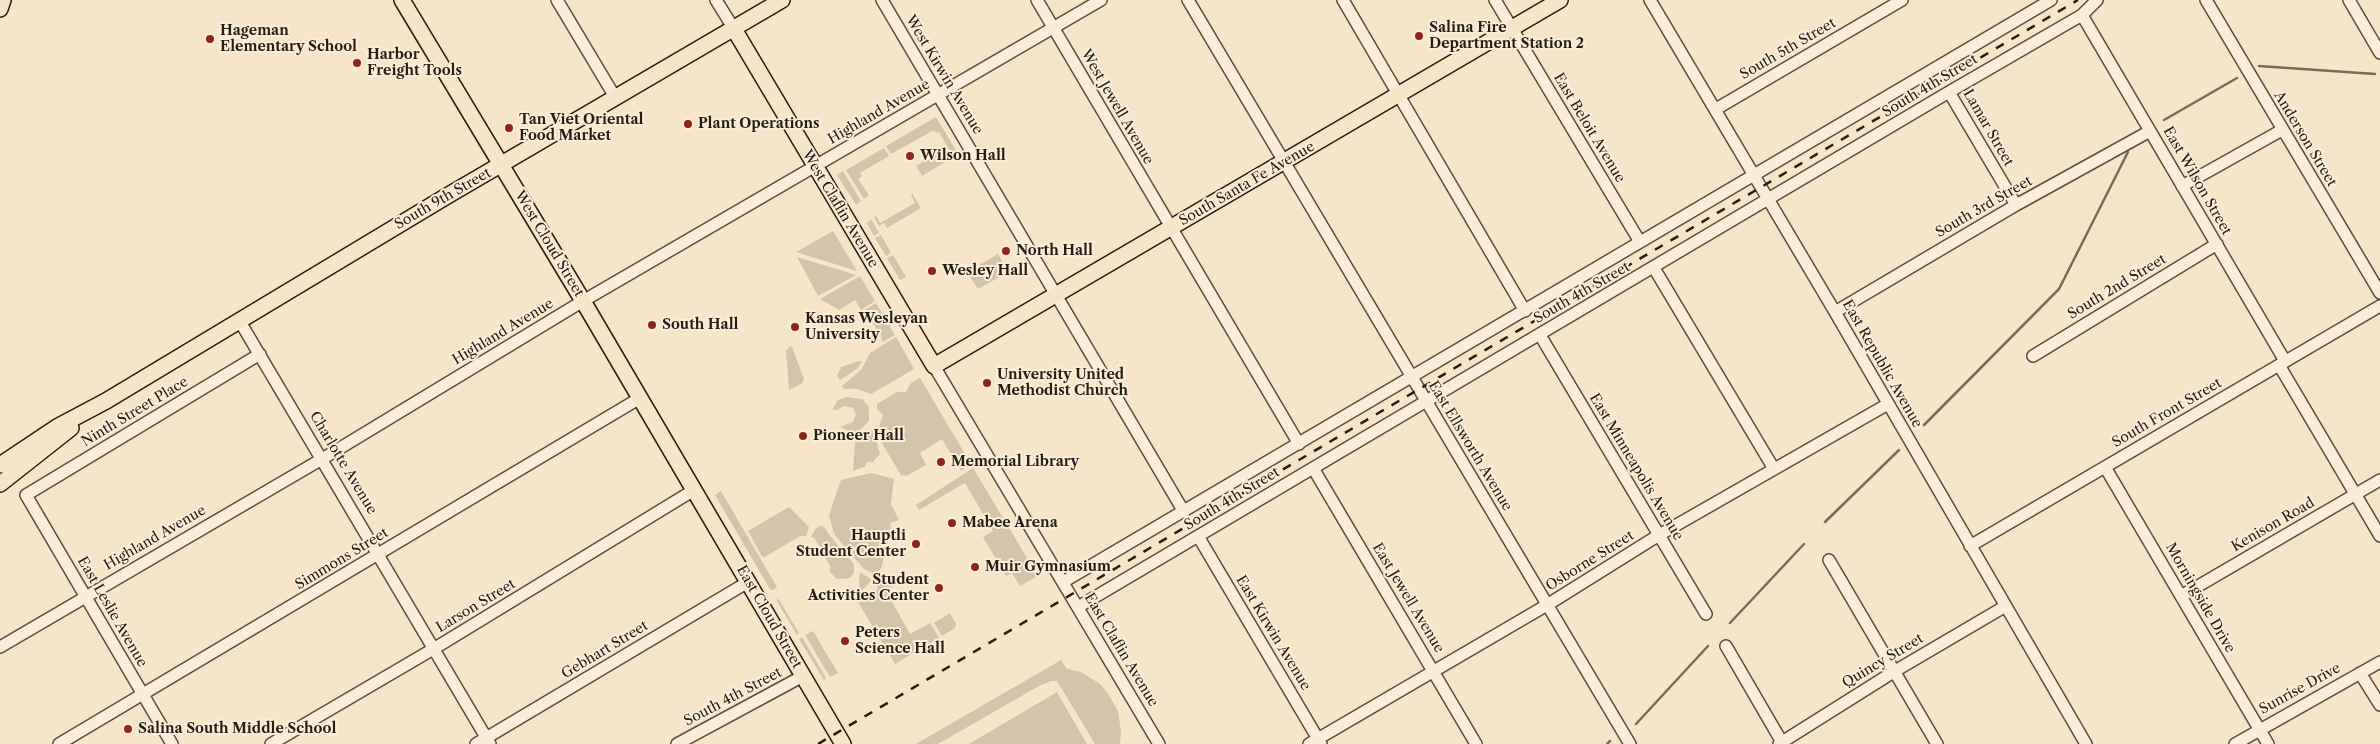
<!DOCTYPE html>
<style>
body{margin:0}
canvas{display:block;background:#f7e5c8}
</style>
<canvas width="2380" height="744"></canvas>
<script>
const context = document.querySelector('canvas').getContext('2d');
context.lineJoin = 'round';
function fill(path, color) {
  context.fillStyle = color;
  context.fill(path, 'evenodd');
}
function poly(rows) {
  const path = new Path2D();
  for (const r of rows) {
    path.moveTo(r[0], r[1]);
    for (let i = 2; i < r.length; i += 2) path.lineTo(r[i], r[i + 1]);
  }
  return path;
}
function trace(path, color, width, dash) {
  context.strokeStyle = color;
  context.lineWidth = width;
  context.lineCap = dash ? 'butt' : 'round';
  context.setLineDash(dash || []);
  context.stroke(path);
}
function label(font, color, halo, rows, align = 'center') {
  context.font = font + ' "Libre Caslon Text",serif';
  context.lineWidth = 4;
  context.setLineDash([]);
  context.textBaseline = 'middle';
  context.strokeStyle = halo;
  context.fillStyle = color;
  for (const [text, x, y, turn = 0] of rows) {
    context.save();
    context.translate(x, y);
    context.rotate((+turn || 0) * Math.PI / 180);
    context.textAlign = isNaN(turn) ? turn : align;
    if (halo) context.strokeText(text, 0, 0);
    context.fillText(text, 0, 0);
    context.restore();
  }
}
fill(poly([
 [936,117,958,154,953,157,939,132,936,133,934,130,891,154,886,146],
 [884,148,889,156,860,173,862,176,858,179,869,195,864,199,846,170],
 [944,149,950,159,922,176,916,166],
 [843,171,861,201,856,205,837,175],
 [912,193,921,208,887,228,884,223,879,226,874,217,876,216,880,223,915,203,911,195],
 [871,219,879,233,874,236,867,223],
 [833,231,857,271,796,252],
 [881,235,891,253,886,256,875,238],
 [998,254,1008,272,978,289,967,272],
 [893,255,906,277,900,280,887,258],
 [797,257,856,275,818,296],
 [860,276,875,301,861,310,855,300,839,310,820,299],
 [876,303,895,335,882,342,881,334,863,311],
 [896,337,914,369,871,394,857,389,844,389,842,386,861,370,870,353],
 [790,346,792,347,804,379,802,383,789,390,786,351],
 [859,361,862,361,858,368,840,380,837,376,841,367],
 [920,378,971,464,961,471,942,439,920,453,926,465,906,476,901,475,883,445,879,427,883,415,877,409,877,404,897,392,906,392,911,383],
 [846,397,862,399,869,407,869,421,859,431,851,432,840,427,853,422,856,414,853,408,844,406,837,410,832,410,838,400],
 [869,430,874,432,880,454,872,463,870,461,865,464,866,466,853,471,855,442],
 [973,468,1038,576,1020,586,1012,573,1006,576,983,537,993,531,965,483,919,510,916,505],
 [871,473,894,479,891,504,899,520,890,523,891,528,880,535,880,540,889,538,881,569,875,574,864,569,834,534,829,515,841,480],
 [721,491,777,587,773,590,770,589,715,495],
 [789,507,809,527,806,536,800,536,763,558,748,531],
 [822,525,843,552,842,554,846,557,847,556,854,564,854,573,850,578,837,579,830,572,829,569,831,568,814,537,811,537,816,528],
 [860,572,872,580,859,594,859,578],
 [883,575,889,576,895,585,886,591,910,634,930,623,939,638,895,664,858,602,872,591,875,592,878,588,876,586],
 [778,598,799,633,797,635,777,601],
 [950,613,956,624,955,628,942,636,934,623],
 [813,631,838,673,830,677,805,635],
 [802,637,826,678,824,680,799,639],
 [1061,660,1067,669,1081,672,1100,684,1107,692,1118,711,1121,731,1120,744,1095,744,1057,681,1051,681,1039,686,938,744,916,744],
 [1057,692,1087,744,969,744]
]), '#d3c3a9');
trace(poly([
 [2259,66,2375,74],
 [2164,120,2237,78],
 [1924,425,2059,289,2128,152],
 [1825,522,1899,450],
 [1730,623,1804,544],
 [1636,724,1708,646],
 [1607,744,1610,741]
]), '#796c58', 2.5);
const minor = poly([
 [557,0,615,97],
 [716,0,734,29],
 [882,0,1184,512],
 [1037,0,1299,444],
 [1188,0,1630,744],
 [1343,0,1525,311],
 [1495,0,1640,242],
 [1650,0,1835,312,2086,744],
 [2206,0,2380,293],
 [2349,0,2380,53],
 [2082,15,2285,361],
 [1949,92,2016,205],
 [1716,109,1902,0],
 [2182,186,2282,130],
 [1654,268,1774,469],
 [1835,312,2016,205,2150,131],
 [239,320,490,744],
 [1540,335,1706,614],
 [2033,356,2217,244],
 [2279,365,2380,536],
 [934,366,1159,744],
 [2105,467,2268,744],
 [1313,468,1476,744],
 [1198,536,1321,744],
 [1970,546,2380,306],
 [1829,560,1937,744],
 [1063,582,2051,0],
 [2181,596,2380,480],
 [1078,607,1949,92,2082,15,2097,0],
 [1726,646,1783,744],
 [0,647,322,459,583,301,1101,0],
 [2360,673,2380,705],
 [59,744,640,398],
 [172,744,26,495,260,354],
 [271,744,435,648,694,490],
 [476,744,748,582],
 [677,744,803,676],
 [1309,744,1547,605,1659,535,1888,404],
 [1779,744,1895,671,2004,607],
 [2235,744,2380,662]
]);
const major = poly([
 [402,0,583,301,843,744],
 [0,9,3,0],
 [734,29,934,366,1560,0],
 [0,465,57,427,106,401,447,196,782,0],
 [0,484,71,428]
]);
trace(minor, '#5a4e3d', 14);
trace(major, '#261c0f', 18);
trace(minor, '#faeedb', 11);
trace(major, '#f7e5c8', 15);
trace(poly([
 [818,744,2078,0]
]), '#261c0f', 2.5, [9, 9]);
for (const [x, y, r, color] of [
 [1419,36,5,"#8f2418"],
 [210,39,5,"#8f2418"],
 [357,63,5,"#8f2418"],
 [688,124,5,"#8f2418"],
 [509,128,5,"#8f2418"],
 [910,156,5,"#8f2418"],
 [1006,251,5,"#8f2418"],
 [932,271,5,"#8f2418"],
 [652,325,5,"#8f2418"],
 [795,327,5,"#8f2418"],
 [987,383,5,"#8f2418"],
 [803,436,5,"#8f2418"],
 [941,462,5,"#8f2418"],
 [952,523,5,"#8f2418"],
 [916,544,5,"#8f2418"],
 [975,567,5,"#8f2418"],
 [939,588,5,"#8f2418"],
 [845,641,5,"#8f2418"],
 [128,729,5,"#8f2418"]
]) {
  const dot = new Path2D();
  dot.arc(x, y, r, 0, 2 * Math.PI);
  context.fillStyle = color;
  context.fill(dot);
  trace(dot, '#faeedb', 2);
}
label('bold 14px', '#261c0f', '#faeedb', [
 ["Salina Fire",1429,28],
 ["Department Station 2",1429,44],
 ["Hageman",220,31],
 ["Elementary School",220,47],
 ["Harbor",367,55],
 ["Freight Tools",367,71],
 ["Tan Viet Oriental",519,120],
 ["Food Market",519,136],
 ["Plant Operations",698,124],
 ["Wilson Hall",920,156],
 ["North Hall",1016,251],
 ["Wesley Hall",942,271],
 ["Kansas Wesleyan",805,319],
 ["University",805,335],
 ["South Hall",662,325],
 ["University United",997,375],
 ["Methodist Church",997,391],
 ["Pioneer Hall",813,436],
 ["Memorial Library",951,462],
 ["Mabee Arena",962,523],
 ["Hauptli",906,536,"right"],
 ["Student Center",906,552,"right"],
 ["Muir Gymnasium",985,567],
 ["Student",929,580,"right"],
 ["Activities Center",929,596,"right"],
 ["Peters",855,633],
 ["Science Hall",855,649],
 ["Salina South Middle School",138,729]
], 'left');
label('14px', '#261c0f', '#faeedb', [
 ["South 5th Street",1788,49,-30],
 ["West Kirwin Avenue",944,75,59],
 ["South 4th Street",1930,86,-31],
 ["West Jewell Avenue",1117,107,60],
 ["Highland Avenue",879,112,-30],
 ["East Beloit Avenue",1589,128,59],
 ["Lamar Street",1988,128,60],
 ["Anderson Street",2305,139,59],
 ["East Wilson Street",2197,181,60],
 ["South Santa Fe Avenue",1247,184,-30],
 ["South 9th Street",443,199,-30],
 ["South 3rd Street",1984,207,-30],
 ["West Claflin Avenue",840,209,59],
 ["West Cloud Street",549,244,59],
 ["South 2nd Street",2117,287,-31],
 ["South 4th Street",1582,293,-30],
 ["Highland Avenue",503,332,-31],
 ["East Republic Avenue",1882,364,60],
 ["Ninth Street Place",135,412,-31],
 ["South Front Street",2167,413,-30],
 ["East Ellsworth Avenue",1470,446,59],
 ["Charlotte Avenue",343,463,59],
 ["East Minneapolis Avenue",1636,467,59],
 ["South 4th Street",1232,499,-31],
 ["Kenison Road",2273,525,-30],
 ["Highland Avenue",155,538,-30],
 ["Simmons Street",342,559,-31],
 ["Osborne Street",1590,561,-32],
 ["East Jewell Avenue",1408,598,59],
 ["Morningside Drive",2200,598,60],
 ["Larson Street",476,606,-31],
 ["East Leslie Avenue",112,612,60],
 ["East Cloud Street",769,617,60],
 ["East Kirwin Avenue",1273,633,59],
 ["Gebhart Street",605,650,-31],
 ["East Claflin Avenue",1121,650,59],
 ["Quincy Street",1883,661,-31],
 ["Sunrise Drive",2300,689,-29],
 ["South 4th Street",733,697,-28]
]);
</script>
